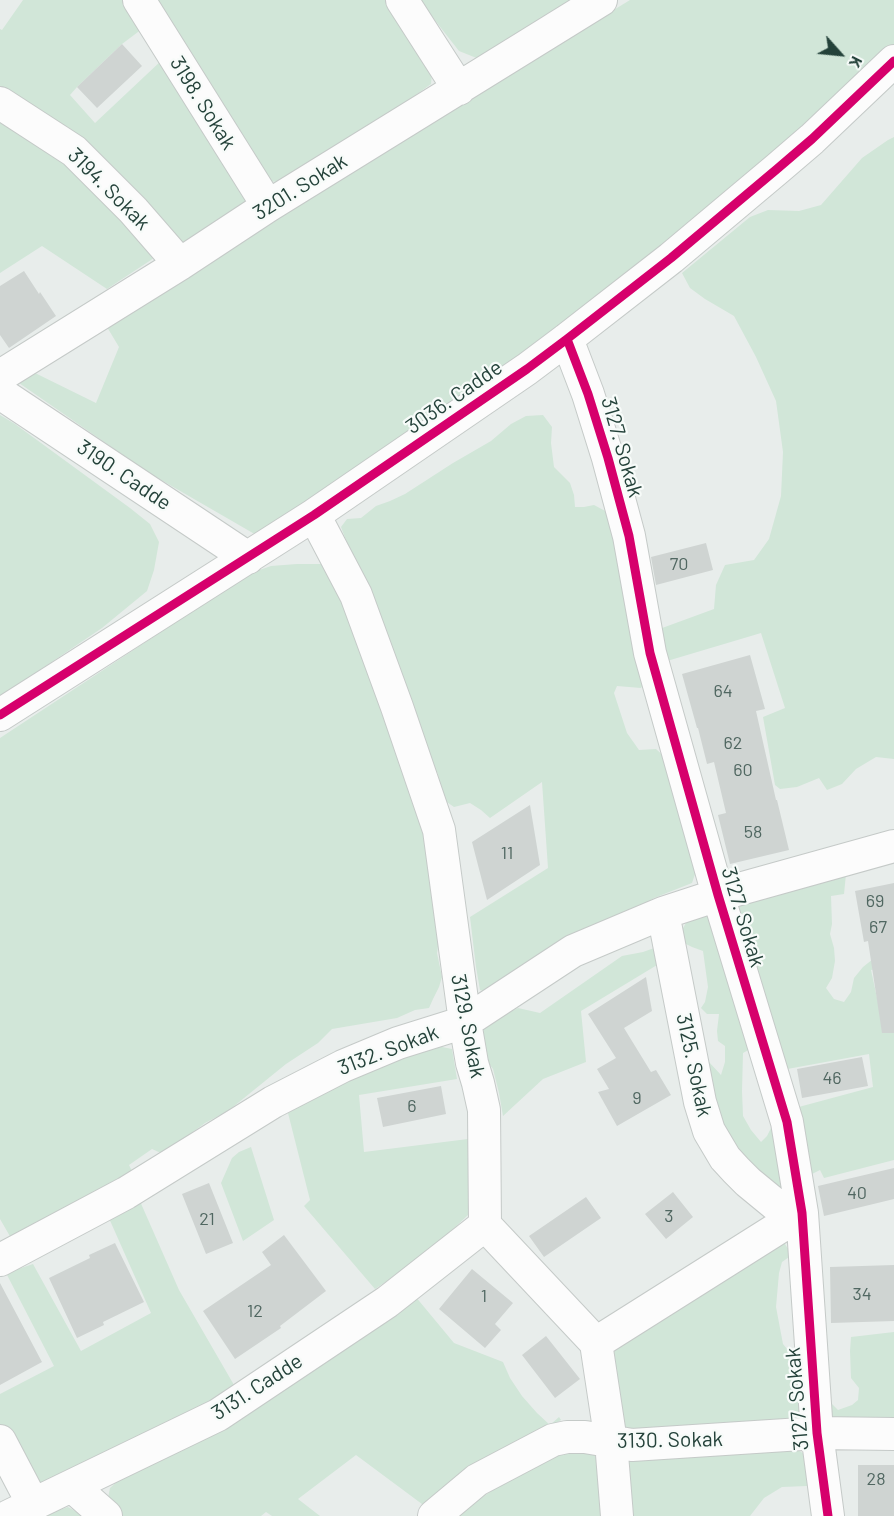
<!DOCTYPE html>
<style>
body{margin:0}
#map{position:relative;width:894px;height:1516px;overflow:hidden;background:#e8edeb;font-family:Barlow,sans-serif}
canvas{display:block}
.north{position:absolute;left:810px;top:24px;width:60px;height:60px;-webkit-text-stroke:4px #f7fbf9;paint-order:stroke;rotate:117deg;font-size:16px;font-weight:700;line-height:24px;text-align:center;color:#24423a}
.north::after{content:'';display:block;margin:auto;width:21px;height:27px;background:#24423a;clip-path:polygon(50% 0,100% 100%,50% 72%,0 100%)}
</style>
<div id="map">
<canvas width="894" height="1516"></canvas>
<div class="north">K</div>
</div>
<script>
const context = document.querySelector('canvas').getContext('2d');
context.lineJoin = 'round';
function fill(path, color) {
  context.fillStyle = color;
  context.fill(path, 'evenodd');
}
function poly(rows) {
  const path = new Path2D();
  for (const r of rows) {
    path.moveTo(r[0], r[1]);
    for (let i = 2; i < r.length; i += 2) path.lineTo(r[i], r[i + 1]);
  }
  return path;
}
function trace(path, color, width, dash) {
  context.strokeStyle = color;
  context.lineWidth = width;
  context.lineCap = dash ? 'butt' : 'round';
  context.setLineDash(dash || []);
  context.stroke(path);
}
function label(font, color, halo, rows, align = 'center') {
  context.font = font + ' Barlow,sans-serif';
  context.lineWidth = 4.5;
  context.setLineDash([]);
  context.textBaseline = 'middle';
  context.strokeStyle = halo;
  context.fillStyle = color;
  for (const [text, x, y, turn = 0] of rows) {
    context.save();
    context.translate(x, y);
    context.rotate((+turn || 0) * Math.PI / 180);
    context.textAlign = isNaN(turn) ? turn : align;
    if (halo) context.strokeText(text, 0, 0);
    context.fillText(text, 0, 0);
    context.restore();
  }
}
fill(poly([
 [23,0,124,0,142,29,122,44,77,87,70,95,95,123,162,60,252,202,184,243,173,239,0,96,0,29,2,30],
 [152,0,385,0,432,73,431,84,390,114,279,182,265,181],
 [419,0,582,0,479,59,459,51],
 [630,0,894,0,894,44,838,101,502,376,258,536,149,473,19,383,33,372,96,403,119,347,104,322],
 [0,112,61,149,158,254,151,260,107,289,42,246,0,273],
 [894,137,894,759,876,757,856,769,842,784,827,790,819,778,797,787,780,789,775,785,763,717,785,708,761,633,667,661,654,631,714,609,716,585,725,565,754,560,769,539,781,496,783,452,776,401,756,357,734,316,705,299,690,288,682,273,750,217,768,210,799,211,821,205,862,158,888,140],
 [0,415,15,424,130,508,150,524,159,542,154,570,147,591,102,628,0,697],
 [543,415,552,427,551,443,554,467,570,483,574,495,575,507,584,507,594,505,609,513,614,543,636,639,647,677,641,688,617,686,614,693,627,733,639,750,656,749,668,760,696,871,692,883,654,898,491,993,480,990,476,967,470,917,548,868,542,782,490,818,481,810,470,803,454,807,441,798,438,774,422,744,341,527,347,519,361,518,376,506,390,501,405,494,453,463,491,441,511,424,526,416],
 [297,564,321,564,336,571,430,852,439,940,437,953,442,977,439,987,433,999,429,1008,415,1010,397,1018,332,1029,318,1043,286,1064,228,1111,205,1123,163,1154,152,1149,129,1165,135,1177,11,1238,0,1219,0,738,217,595,245,575,271,566],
 [846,874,844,894,831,896,832,924,830,934,834,948,835,961,832,978,826,988,834,999,844,1002,851,992,854,978,863,967,873,959,894,966,871,970,879,1007,894,1005,894,1160,824,1178,820,1170,812,1174,795,1108,873,1087,869,1054,782,1070,732,909,740,899],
 [706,916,714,919,754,1047,743,1053,742,1091,743,1116,751,1130,761,1142,767,1136,772,1126,777,1126,787,1182,778,1191,743,1163,721,1122,715,1096,710,1084,709,1062,721,1075,725,1062,725,1046,718,1041,717,1031,719,1014,707,1014,701,1008,705,1002,708,987,703,951,692,947,682,942,682,930,687,921,694,917],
 [657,947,662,962,581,1011,586,1062,543,1079,503,1116,499,1093,493,1069,484,1057,478,1041,487,1023,518,1008,540,1013,622,956,643,952],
 [432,1045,452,1049,457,1079,359,1095,364,1152,468,1139,472,1200,468,1215,448,1234,387,1281,375,1289,304,1206,310,1200,288,1113,359,1071],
 [251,1147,274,1220,243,1241,221,1183,232,1158,239,1152],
 [139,1199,179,1290,234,1385,193,1413,42,1491,0,1426,0,1394,54,1366,6,1273,33,1264,81,1351,151,1313,108,1216],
 [774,1243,785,1244,792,1255,782,1262,779,1273,776,1307,783,1344,795,1359,805,1360,802,1417,793,1426,630,1434,622,1428,610,1346],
 [415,1296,454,1343,503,1362,510,1378,522,1396,537,1413,550,1425,559,1417,561,1420,426,1507,356,1455,298,1499,320,1516,272,1516,266,1512,261,1516,120,1516,107,1503,110,1488,121,1478,399,1309,406,1308,408,1301],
 [894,1332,894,1425,839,1425,825,1413,822,1394,838,1410,852,1405,858,1400,859,1388,851,1378,850,1351,851,1337],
 [579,1449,595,1455,599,1467,603,1516,453,1516,555,1450],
 [796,1449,806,1455,807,1486,782,1487,764,1498,750,1516,626,1516,622,1467,637,1454],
 [68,1507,84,1516,42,1516]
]), '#d1e6d8');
fill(poly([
 [122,44,142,66,97,108,77,87],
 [24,271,39,294,40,292,56,316,9,348,0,335,0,286],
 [706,543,713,570,656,585,651,557],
 [750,655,765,709,756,711,776,800,777,800,789,850,730,864,718,815,726,813,714,762,707,764,698,728,697,728,682,674],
 [530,805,540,865,487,900,472,842],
 [894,883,894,1033,882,1033,868,941,864,942,855,891],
 [646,977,652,1011,624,1028,651,1072,656,1070,671,1095,617,1126,598,1092,609,1089,597,1069,616,1058,588,1014],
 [862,1057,868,1086,802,1098,797,1069],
 [441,1086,446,1114,383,1127,377,1098],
 [894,1168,894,1199,824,1216,818,1186],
 [209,1183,233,1243,206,1254,182,1194],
 [673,1192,693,1217,666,1239,645,1214],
 [586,1197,601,1218,544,1257,529,1236],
 [284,1235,326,1291,280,1326,281,1328,235,1359,203,1311,271,1265,262,1252],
 [115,1243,144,1302,103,1322,104,1325,77,1338,49,1278,90,1258,89,1255],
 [894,1265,894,1321,831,1323,830,1267],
 [472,1269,513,1303,495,1324,501,1330,485,1348,439,1309],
 [0,1283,42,1362,0,1385],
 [546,1336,580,1379,555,1398,522,1355],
 [858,1465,894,1465,894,1516,858,1516]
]), '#cfd4d2');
const minor = poly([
 [139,0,268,206],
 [402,0,459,89],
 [0,103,74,151,133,210,180,264],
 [567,339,588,394,608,458,629,536,650,653,718,895,787,1122,802,1213,817,1433,828,1516],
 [0,376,180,264,268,206,601,0],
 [0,393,248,558],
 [314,515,356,595,397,707,439,830,465,1022,472,1063,478,1083,484,1110,485,1225,596,1343,611,1442,617,1516],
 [0,715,314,515,527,369,567,339,671,258,777,169,812,139,894,61],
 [663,913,700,1102,709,1131,725,1158,736,1170,748,1182,793,1219],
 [0,1260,126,1193,273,1102,343,1066,398,1043,465,1022,573,951,663,913,718,895,894,846],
 [596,1343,802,1213],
 [0,1441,33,1504],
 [72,1486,106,1516],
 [9,1516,218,1415,387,1302,485,1225],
 [434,1516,477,1480,553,1440,567,1437,585,1437,632,1445,817,1433,894,1434]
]);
trace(minor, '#c5cac8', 34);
trace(minor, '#fcfcfc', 32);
trace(poly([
 [567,339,588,394,608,458,629,536,650,653,718,895,787,1122,802,1213,817,1433,828,1516],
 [0,715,314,515,527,369,567,339,671,258,777,169,812,139,894,61]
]), '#d6006c', 9);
label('18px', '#506761', null, [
 ["70",679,564],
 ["64",723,691],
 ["62",733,743],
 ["60",743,770],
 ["58",753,832],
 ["11",507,853],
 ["69",875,901],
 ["67",878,927],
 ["46",832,1078],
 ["9",637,1098],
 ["6",412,1106],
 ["40",857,1193],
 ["3",669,1216],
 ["21",207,1219],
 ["34",862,1294],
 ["1",484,1296],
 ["12",255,1311],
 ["28",876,1479]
]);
label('21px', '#24423a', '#f7fbf9', [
 ["3198. Sokak",203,103,58],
 ["3201. Sokak",300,187,-32],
 ["3194. Sokak",109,189,45],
 ["3036. Cadde",454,397,-35],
 ["3127. Sokak",622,447,74],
 ["3190. Cadde",124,475,34],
 ["3127. Sokak",743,917,73],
 ["3129. Sokak",468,1026,79],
 ["3132. Sokak",388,1050,-21],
 ["3125. Sokak",694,1065,78],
 ["3131. Cadde",257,1387,-33],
 ["3127. Sokak",797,1399,-95],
 ["3130. Sokak",670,1440,-1]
]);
</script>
